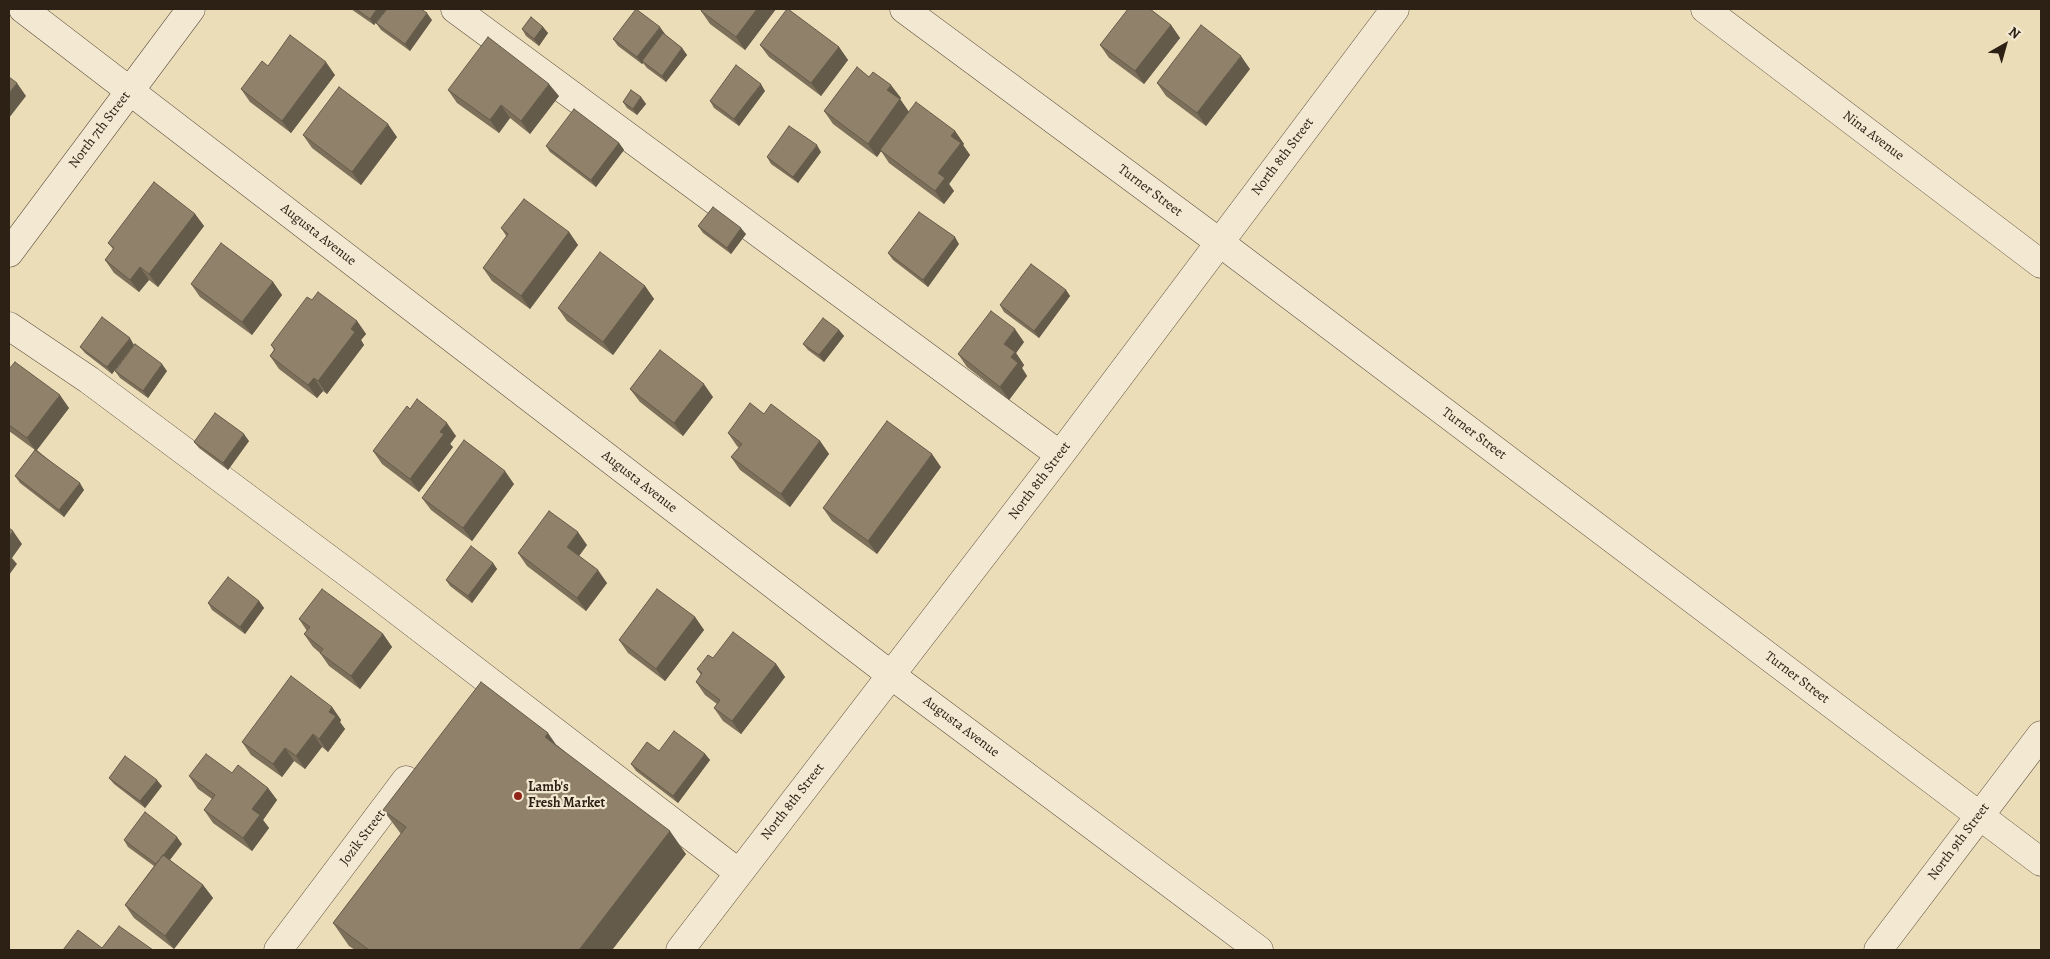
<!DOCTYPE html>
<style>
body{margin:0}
#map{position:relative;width:2050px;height:959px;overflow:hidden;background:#ecddb9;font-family:Alegreya,serif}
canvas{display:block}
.frame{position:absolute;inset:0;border:10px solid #2d2015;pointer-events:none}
.north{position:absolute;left:1980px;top:20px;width:50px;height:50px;-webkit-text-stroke:4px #f3e9d2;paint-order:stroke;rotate:38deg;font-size:14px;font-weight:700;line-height:20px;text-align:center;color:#2d2015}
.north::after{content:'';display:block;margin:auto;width:18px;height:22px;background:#2d2015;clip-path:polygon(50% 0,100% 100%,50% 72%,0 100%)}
</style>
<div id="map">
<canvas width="2050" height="959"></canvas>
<div class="frame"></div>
<div class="north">N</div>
</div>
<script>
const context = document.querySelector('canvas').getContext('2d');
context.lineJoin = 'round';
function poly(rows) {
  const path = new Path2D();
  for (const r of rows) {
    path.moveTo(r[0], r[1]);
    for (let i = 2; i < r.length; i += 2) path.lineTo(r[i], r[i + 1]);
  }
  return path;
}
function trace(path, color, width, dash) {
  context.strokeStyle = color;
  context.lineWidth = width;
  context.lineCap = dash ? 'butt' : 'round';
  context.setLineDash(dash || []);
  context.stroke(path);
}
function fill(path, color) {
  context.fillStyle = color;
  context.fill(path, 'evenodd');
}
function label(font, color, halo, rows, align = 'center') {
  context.font = font + ' Alegreya,serif';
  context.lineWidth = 4.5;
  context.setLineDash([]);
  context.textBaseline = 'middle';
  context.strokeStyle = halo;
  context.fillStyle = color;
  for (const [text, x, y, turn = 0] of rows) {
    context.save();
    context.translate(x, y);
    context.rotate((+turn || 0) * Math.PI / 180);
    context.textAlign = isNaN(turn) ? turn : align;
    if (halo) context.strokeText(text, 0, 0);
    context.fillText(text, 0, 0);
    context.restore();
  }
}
const minor = poly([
 [23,9,891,675,1259,950],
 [455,9,1060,455],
 [904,9,1219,242,2041,862],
 [1705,9,2041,264],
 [9,253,191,9],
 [9,326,89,380,369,589,739,873],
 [278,950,406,780],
 [680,950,1060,455,1395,9],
 [1878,950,2041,735]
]);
trace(minor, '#5d4f3e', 29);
trace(minor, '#f3e9d2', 28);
fill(poly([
 [351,9,387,9,374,25],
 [776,9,745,50,710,24,701,11],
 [432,20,410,51,381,30,376,23],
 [1171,25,1180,38,1144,84,1109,58,1100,45],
 [543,27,548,33,539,46,526,36,522,29],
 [664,34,682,48,687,55,666,82,647,68,643,63,642,64,618,46,613,39,665,34],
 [760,45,839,47,848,60,821,96,769,57],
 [268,66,335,75,291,133,250,102,241,89],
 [1250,69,1206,126,1166,96,1157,83],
 [869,77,901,98,900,99,909,112,955,131,964,144,963,145,970,155,949,184,954,191,944,204,889,163,881,151,877,157,833,124,824,111],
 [448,90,559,96,530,134,510,118,499,133,457,103],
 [765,91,739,126,714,108,710,101],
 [641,97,646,104,637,115,627,108,623,102],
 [303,135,397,137,361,185,312,148],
 [619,143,624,150,596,187,550,152,546,146],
 [821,152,798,183,771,164,767,157],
 [195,214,204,226,158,287,149,280,139,292,114,273,105,260,113,249,108,243],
 [698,226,746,234,731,254,703,233],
 [501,228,569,232,578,245,530,309,492,281,483,268,507,237],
 [959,244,928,287,893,260,888,253],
 [273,282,282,295,252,335,200,297,191,284],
 [645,286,654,299,613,355,567,321,558,308],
 [1066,290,1070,296,1039,338,1004,312,1000,305],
 [312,300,357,321,366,334,361,340,364,345,327,394,323,391,317,398,279,369,270,356,274,350,271,345],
 [839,330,844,336,824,362,808,350,803,344],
 [1024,342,1016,353,1024,365,1022,368,1027,376,1009,400,967,367,958,354],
 [134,345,112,374,85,353,80,347],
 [9,369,69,408,37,450,84,490,64,517,20,483,15,476,35,450,9,431],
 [115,371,167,371,148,398,120,378],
 [630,389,713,397,683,436,640,402],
 [410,409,456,436,450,444,453,447,419,492,382,464,373,451],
 [764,414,820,441,829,454,790,507,740,470,731,457,739,448,737,446,728,433],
 [249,441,228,470,199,448,194,442],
 [941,467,877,554,832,521,823,508],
 [514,484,472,541,431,510,422,498],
 [587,545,579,556,607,583,586,611,527,566,518,553],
 [493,563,497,569,472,603,450,586,446,580],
 [259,601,264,608,245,634,212,610,208,603],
 [695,617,704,630,665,681,628,653,619,640],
 [299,619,383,634,392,647,360,689,329,666,320,653,313,647,304,634,307,631],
 [713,658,776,664,785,677,741,734,723,721,714,708,717,704,705,695,696,682,701,675,697,669],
 [332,707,341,720,340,722,345,729,328,752,322,747,305,769,294,761,282,777,251,755,242,742],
 [557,745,686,854,612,950,355,950,349,946,333,923,401,834,383,810],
 [659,751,705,754,710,760,678,803,636,771,631,764],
 [232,773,268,788,277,800,263,820,269,828,252,851,213,823,204,810,212,799,198,789,189,776],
 [109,778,162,786,145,808,114,784],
 [124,840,182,844,170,860,203,885,213,898,174,949,134,918,125,905,154,866,128,847]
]), '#7c705b');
fill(poly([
 [377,9,387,9,374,25,370,19],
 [757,9,776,9,745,50,736,37],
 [427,13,432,20,410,51,405,44],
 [1171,25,1180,38,1144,84,1135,71],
 [543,27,548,33,539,46,534,39],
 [660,27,665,34,642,64,637,57],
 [839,47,848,60,821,96,811,83],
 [682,48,687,55,666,82,662,76],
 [1241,56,1250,69,1206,126,1197,113],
 [326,62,335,75,291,133,282,121],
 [17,83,26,96,9,118,9,93],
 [549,84,559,96,530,134,521,121],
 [761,84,765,91,739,126,734,119],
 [891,85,901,98,897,103,887,90],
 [641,97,646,104,637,115,633,109],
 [900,99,909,112,877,157,868,144],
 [501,105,510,118,499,133,490,120],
 [388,124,397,137,361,185,352,172],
 [955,131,964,144,963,145,970,155,949,184,954,191,944,204,935,191,938,173,951,136],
 [619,143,624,150,596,187,591,180],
 [817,145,821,152,798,183,793,177],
 [195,214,204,226,158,287,149,274],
 [741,228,746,234,731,254,727,248],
 [569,232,578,245,530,309,521,296],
 [955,237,959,244,928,287,923,280],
 [140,267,149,280,139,292,130,280],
 [273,282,282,295,252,335,242,322],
 [645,286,654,299,613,355,603,342],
 [1066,290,1070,296,1039,338,1034,331],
 [357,321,366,334,361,340,364,345,327,394,318,381,351,329],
 [1015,329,1024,342,1016,353,1024,365,1022,368,1027,376,1009,400,1000,387,1004,344],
 [839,330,844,336,824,362,819,355],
 [130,338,134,345,112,374,107,367],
 [162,364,167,371,148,398,143,391],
 [314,378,323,391,317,398,308,385],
 [704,384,713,397,683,436,674,423],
 [60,395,69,408,36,451,27,438],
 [447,423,456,436,450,444,453,447,419,492,410,479,440,432],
 [244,434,249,441,228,470,223,463],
 [820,441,829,454,790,507,781,494],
 [932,454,941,467,877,554,868,541],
 [505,471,514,484,472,541,463,528],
 [80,483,84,490,64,517,59,510],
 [13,531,22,544,12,558,17,564,9,575,9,537],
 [578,532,587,545,576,560,567,547],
 [493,563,497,569,472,603,468,596],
 [598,570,607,583,586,611,577,598],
 [259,601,264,608,245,634,240,627],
 [695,617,704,630,665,681,656,669],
 [383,634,392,647,360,689,351,676],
 [776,664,785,677,741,734,732,721],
 [332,707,341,720,340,722,345,729,328,752,319,739,329,712],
 [548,733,564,756,545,737],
 [313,734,322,747,305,769,296,756],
 [285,748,294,761,282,777,273,764],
 [705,754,710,760,678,803,673,796],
 [157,780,162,786,145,808,140,801],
 [268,788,277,800,263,820,269,828,252,851,243,838,252,809],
 [670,831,686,854,612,950,579,950],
 [177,837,182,844,161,871,157,865],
 [203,885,213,898,174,949,165,936]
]), '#655b4a');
const building = poly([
 [356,9,377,9,370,19,356,9],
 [387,9,421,9,427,13,405,44,376,23,387,9],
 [636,9,660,27,637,57,613,39,636,9],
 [702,9,757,9,736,37,701,11,702,9],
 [787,9,788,9,839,47,811,83,760,45,787,9],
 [1128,9,1150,9,1171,25,1135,71,1100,45,1128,9],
 [531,17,543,27,534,39,522,29,531,17],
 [1201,25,1241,56,1197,113,1157,83,1201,25],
 [663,33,682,48,662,76,642,61,663,33],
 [290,35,326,62,282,121,241,89,262,61,268,66,290,35],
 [488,37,549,84,521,121,501,105,490,120,448,90,488,37],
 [736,65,761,84,734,119,710,101,736,65],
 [857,67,869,77,873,72,891,85,887,90,900,99,868,144,824,111,857,67],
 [9,77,17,83,9,93,9,77],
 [339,87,388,124,352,172,303,135,339,87],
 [631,90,641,97,633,109,623,102,631,90],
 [916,102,955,131,951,136,961,143,938,173,945,178,935,191,880,150,916,102],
 [574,109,619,143,591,180,546,146,574,109],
 [789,126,817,145,793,177,767,157,789,126],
 [154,182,195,214,149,274,140,267,130,280,105,260,114,248,108,243,154,182],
 [524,199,569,232,521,296,483,268,508,234,501,228,524,199],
 [713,207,741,228,727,248,698,226,713,207],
 [919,212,955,237,923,280,888,253,919,212],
 [221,243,273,282,242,322,191,284,221,243],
 [600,252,645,286,603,342,558,308,600,252],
 [1031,264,1066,290,1034,331,1000,305,1031,264],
 [318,292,357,321,351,329,355,332,318,381,314,378,308,385,270,356,275,349,271,345,307,297,312,300,318,292],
 [991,311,1015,329,1004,344,1015,352,1011,357,1018,363,1000,387,958,354,991,311],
 [102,317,130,338,107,367,80,347,102,317],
 [823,318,839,330,819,355,803,344,823,318],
 [135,344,162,364,143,391,115,371,135,344],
 [660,350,704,384,674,423,630,389,660,350],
 [15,362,60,395,27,438,9,425,9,369,15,362],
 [417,399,447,423,440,432,444,434,410,479,373,451,407,406,410,409,417,399],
 [750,403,764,414,771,404,820,441,781,494,731,457,742,444,728,433,750,403],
 [215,413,244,434,223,463,194,442,215,413],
 [887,421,932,454,868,541,823,508,887,421],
 [464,440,505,471,463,528,422,498,464,440],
 [35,450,80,483,59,510,15,476,35,450],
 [549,511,578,532,567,547,598,570,577,598,518,553,549,511],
 [9,528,13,531,9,537,9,528],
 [471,546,493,563,468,596,446,580,471,546],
 [228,577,259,601,240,627,208,603,228,577],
 [322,589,383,634,351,676,320,653,323,649,304,634,310,627,299,619,322,589],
 [657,589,695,617,656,669,619,640,657,589],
 [733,632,776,664,732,721,714,708,720,700,696,682,702,673,697,669,708,655,713,658,733,632],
 [291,676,332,707,329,712,336,716,319,739,313,734,296,756,285,748,273,764,242,742,291,676],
 [481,682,548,733,545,737,670,831,579,950,369,950,333,923,406,827,383,810,481,682],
 [674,731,705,754,673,796,631,764,647,742,659,751,674,731],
 [206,754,232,773,238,765,268,788,252,809,260,815,243,838,204,810,215,795,189,776,206,754],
 [125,756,157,780,140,801,109,778,125,756],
 [145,812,177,837,163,856,163,855,156,864,124,840,145,812],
 [163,855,203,885,165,936,125,905,163,855],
 [119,926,153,950,63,950,78,930,102,948,119,926]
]);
fill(building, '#90826a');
trace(building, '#655b4a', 1);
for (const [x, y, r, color] of [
 [518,796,5,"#8f2418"]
]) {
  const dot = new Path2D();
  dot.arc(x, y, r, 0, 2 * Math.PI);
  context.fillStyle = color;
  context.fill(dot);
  trace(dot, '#f3e9d2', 2);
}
label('14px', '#2d2015', '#f3e9d2', [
 ["North 7th Street",100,130,-53],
 ["Nina Avenue",1873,136,37],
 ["North 8th Street",1283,157,-53],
 ["Turner Street",1150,191,37],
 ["Augusta Avenue",318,235,38],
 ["Turner Street",1474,434,37],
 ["North 8th Street",1040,481,-53],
 ["Augusta Avenue",639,482,38],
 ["Turner Street",1797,678,37],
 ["Augusta Avenue",961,727,37],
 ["North 8th Street",793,802,-52],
 ["Jozik Street",363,838,-53],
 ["North 9th Street",1959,842,-53]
]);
label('bold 14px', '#2d2015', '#f3e9d2', [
 ["Lamb's",528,788],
 ["Fresh Market",528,804]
], 'left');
</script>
